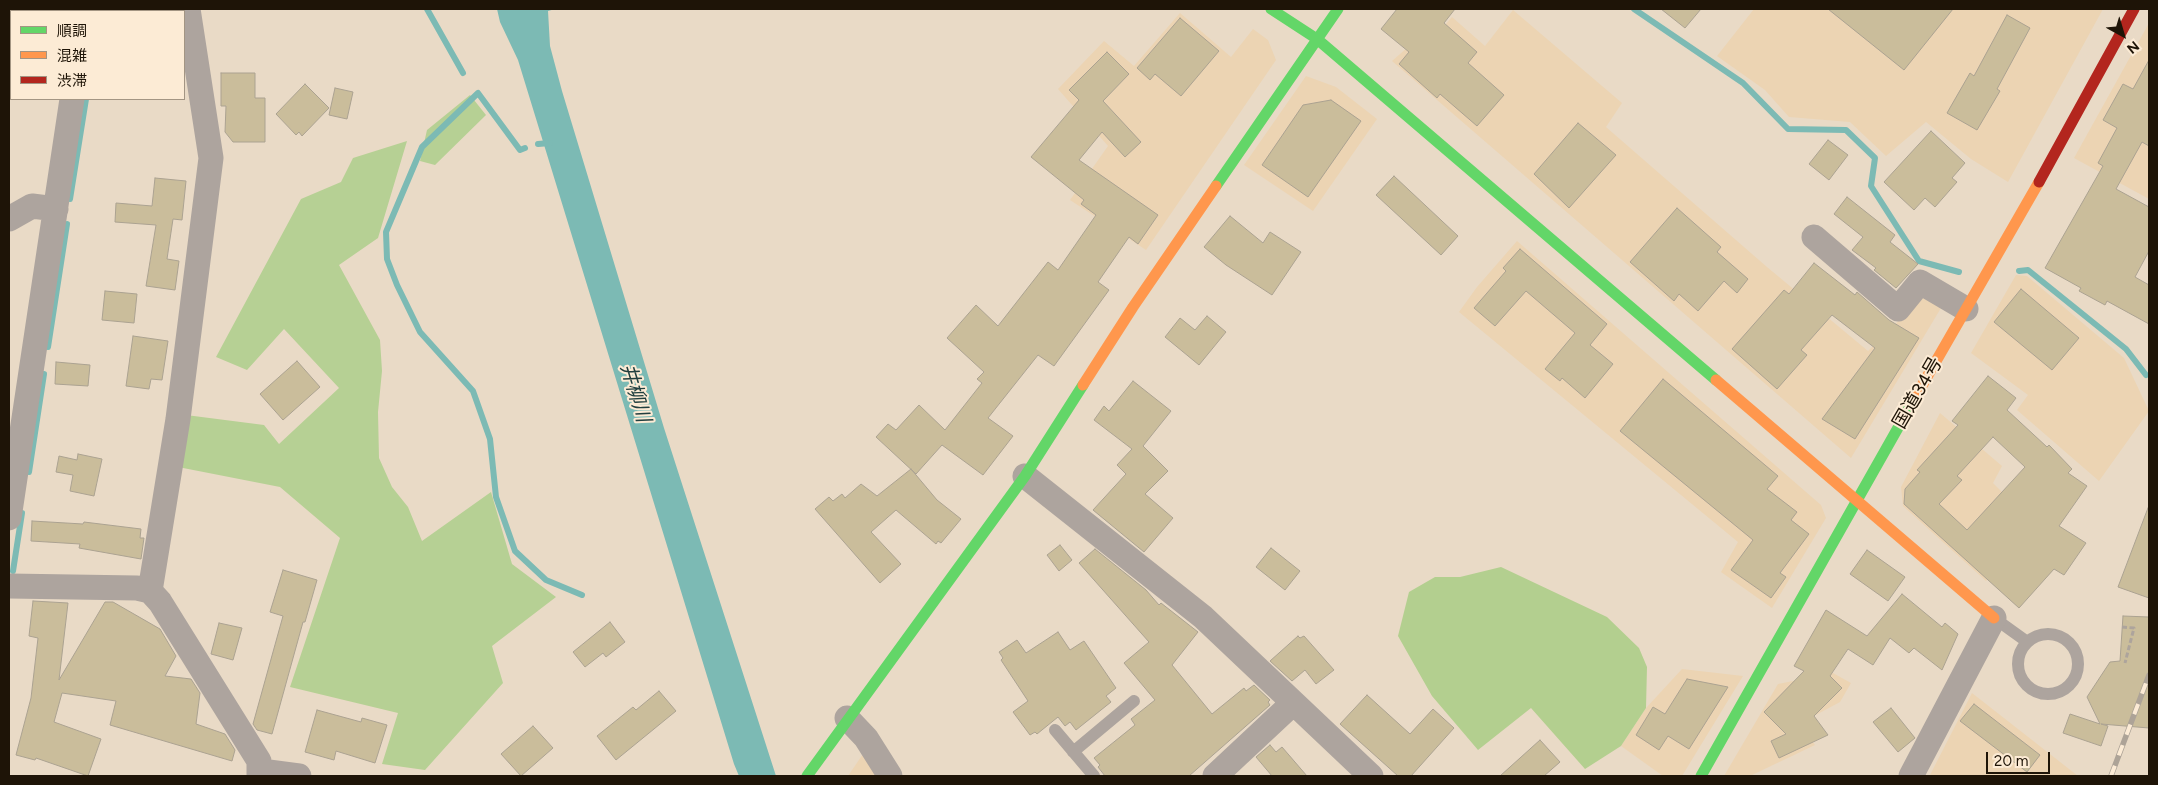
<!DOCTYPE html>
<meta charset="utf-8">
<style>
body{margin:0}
#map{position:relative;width:2158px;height:785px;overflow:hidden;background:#e9dac6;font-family:Figtree,"Noto Sans JP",sans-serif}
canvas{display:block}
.frame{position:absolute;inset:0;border:10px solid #1e1407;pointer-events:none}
.legend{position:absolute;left:10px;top:10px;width:175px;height:90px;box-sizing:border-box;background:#fcebd5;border:1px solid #a39583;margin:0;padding:6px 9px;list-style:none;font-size:15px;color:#1e1407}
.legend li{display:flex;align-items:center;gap:10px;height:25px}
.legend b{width:25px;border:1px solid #a39583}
.north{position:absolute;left:2098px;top:10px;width:50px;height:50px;-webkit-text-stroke:4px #fcebd5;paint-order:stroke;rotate:141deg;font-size:14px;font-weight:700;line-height:20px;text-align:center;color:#1e1407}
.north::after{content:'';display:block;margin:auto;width:18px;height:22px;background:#1e1407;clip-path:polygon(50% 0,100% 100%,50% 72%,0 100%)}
.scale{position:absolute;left:1986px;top:752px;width:64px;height:22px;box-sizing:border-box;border:2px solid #1e1407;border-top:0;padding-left:6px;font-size:15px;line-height:18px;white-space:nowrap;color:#1e1407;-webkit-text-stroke:4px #fcebd5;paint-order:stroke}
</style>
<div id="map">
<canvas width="2158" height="785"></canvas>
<div class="frame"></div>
<ul class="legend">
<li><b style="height:6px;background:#63d668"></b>順調</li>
<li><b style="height:6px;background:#ff974d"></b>混雑</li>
<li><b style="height:6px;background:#b3261e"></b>渋滞</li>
</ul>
<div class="north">N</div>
<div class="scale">20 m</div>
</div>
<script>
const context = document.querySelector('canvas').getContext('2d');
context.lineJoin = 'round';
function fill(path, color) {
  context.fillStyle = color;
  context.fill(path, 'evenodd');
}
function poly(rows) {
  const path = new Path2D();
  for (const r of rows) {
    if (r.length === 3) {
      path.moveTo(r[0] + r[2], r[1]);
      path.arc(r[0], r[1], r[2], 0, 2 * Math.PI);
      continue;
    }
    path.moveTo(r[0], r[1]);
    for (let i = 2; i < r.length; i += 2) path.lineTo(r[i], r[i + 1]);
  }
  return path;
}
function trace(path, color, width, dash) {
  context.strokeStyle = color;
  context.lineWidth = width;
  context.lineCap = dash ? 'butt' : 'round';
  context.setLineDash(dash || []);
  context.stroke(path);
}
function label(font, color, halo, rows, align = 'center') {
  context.font = font + ' Figtree,"Noto Sans JP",sans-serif';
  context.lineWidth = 4;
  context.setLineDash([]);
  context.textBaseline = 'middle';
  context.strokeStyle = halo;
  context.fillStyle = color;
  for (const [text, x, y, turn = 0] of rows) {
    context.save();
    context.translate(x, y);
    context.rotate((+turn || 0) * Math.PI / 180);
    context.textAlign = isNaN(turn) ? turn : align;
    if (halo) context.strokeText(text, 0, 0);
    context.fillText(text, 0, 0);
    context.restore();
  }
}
fill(poly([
 [1754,9,2103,9,2008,182,1971,159,1926,122,1886,156,1850,122,1789,117,1765,90,1717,56],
 [1513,10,1622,103,1606,127,1767,267,1868,351,1924,296,1941,308,1851,458,1392,61,1408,47,1420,54,1452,17,1485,46],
 [1180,13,1231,57,1253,29,1268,40,1276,60,1146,250,1070,200,1108,146,1058,89,1104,41,1134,66],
 [2149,23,2149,199,2074,158],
 [1306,76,1336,87,1377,119,1313,211,1244,165],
 [1517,241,1821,505,1826,518,1772,608,1721,572,1738,542,1459,312,1477,287],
 [2016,275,2027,276,2124,358,2149,411,2099,481,2017,410,2028,395,1971,353],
 [1940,413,2002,466,1993,483,2034,524,1986,581,1903,506,1901,487],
 [1682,669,1743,676,1682,776,1663,776,1621,746,1646,708],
 [1833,673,1851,683,1840,702,1799,724,1815,745,1750,776,1724,776,1778,684],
 [1972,693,2078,776,1932,776,1930,775],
 [865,751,883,776,848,776]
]), '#ecd4b3');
fill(poly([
 [470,95,486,115,435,165,420,161,427,130],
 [407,141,378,238,339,265,380,340,382,371,378,412,379,458,392,487,408,507,422,541,491,492,512,564,556,597,492,646,503,683,425,770,382,764,398,713,290,687,340,538,280,487,178,467,186,415,264,425,279,444,339,388,284,329,247,370,216,357,301,199,341,182,353,158]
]), '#b6d094');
fill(poly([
 [1501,567,1607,617,1639,648,1647,667,1646,708,1621,746,1585,769,1531,708,1478,750,1432,696,1398,636,1409,592,1435,577,1460,577]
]), '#b3cf8f');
fill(poly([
 [497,9,555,9,548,11,550,46,562,91,664,428,776,776,739,776,734,764,518,60,500,22]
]), '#7cbab4');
trace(poly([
 [427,9,463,73],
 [1634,9,1743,83,1788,129,1846,130,1875,158,1871,186,1919,261,1959,272],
 [100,11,100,9],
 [538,144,550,143],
 [525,148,520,150,478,93,422,147,386,232,387,259,397,285,420,332,473,391,490,439,496,497,515,551,546,580,582,595],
 [70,199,86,99],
 [2019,271,2028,270,2126,349,2146,375],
 [48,347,67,224],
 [29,472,44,374],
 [13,571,22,513]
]), '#7cbab4', 6);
const building = poly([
 [1397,9,1455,9,1444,23,1477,52,1468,63,1504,95,1477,126,1440,94,1437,98,1399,64,1409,52,1381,29,1397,9],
 [1661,9,1701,9,1685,28,1661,9],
 [1828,9,1953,9,1904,70,1828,9],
 [2007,15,2030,28,1997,89,2000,91,1977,130,1947,113,1970,73,1974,76,2007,15],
 [1180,18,1219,51,1181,96,1155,74,1150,80,1137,68,1180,18],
 [1107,52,1129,74,1103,101,1141,142,1125,157,1102,132,1079,160,1158,215,1138,244,1129,237,1098,282,1109,290,1054,366,1038,355,988,418,1013,436,983,475,942,445,916,474,876,437,888,424,896,430,919,405,945,430,982,383,977,379,984,372,947,338,976,305,998,326,1048,262,1058,270,1096,215,1081,204,1084,200,1031,157,1079,100,1069,90,1107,52],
 [2149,60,2149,146,2142,142,2116,189,2149,207,2149,251,2135,277,2149,285,2149,324,2107,301,2105,305,2079,291,2081,288,2045,268,2103,166,2098,163,2117,128,2103,120,2123,84,2133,89,2149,60],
 [221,73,255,73,255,98,265,98,265,142,233,142,225,132,226,106,221,106,221,73],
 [305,84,329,108,302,136,299,132,296,135,276,114,305,84],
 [335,88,353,92,347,119,329,115,335,88],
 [1331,100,1361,121,1308,197,1262,165,1303,105,1331,100],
 [1578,123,1616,155,1569,208,1534,174,1578,123],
 [1931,131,1965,163,1952,178,1957,182,1935,207,1925,198,1914,210,1884,182,1931,131],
 [1828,140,1848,155,1829,180,1809,164,1828,140],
 [1394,176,1458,236,1441,255,1376,195,1394,176],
 [155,178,186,181,182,220,173,219,167,259,179,261,175,290,146,286,156,225,115,222,116,203,152,206,155,178],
 [1847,197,1895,235,1890,242,1918,264,1896,288,1874,270,1876,268,1852,250,1863,237,1834,214,1847,197],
 [1677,208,1721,247,1717,252,1748,279,1737,293,1724,281,1698,311,1679,294,1674,301,1630,262,1677,208],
 [1230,216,1263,243,1270,232,1301,252,1272,295,1226,265,1204,247,1230,216],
 [1520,249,1607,324,1590,345,1613,364,1585,398,1562,378,1560,381,1545,369,1575,333,1526,291,1495,326,1474,308,1506,271,1503,268,1520,249],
 [1814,263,1855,295,1857,292,1889,320,1919,338,1855,439,1822,419,1875,348,1832,315,1801,350,1807,355,1777,389,1732,349,1784,290,1789,294,1814,263],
 [2021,289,2079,338,2052,370,1994,322,2021,289],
 [105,291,137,294,134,323,102,320,105,291],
 [1207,316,1226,332,1199,365,1165,337,1180,318,1195,330,1207,316],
 [133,336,168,341,162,380,151,379,149,389,126,386,133,336],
 [297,361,320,387,283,420,260,394,297,361],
 [56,362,90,365,88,386,55,384,56,362],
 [1988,376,2016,398,2007,410,2047,447,2049,445,2072,469,2068,473,2087,486,2059,526,2086,543,2064,575,2054,569,2019,608,1904,504,1905,489,1920,472,1917,470,1958,425,1952,421,1988,376],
 [1993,437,2025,467,1967,530,1939,504,1962,480,1957,476,1993,437],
 [1663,379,1778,476,1767,489,1797,512,1791,520,1809,534,1780,573,1786,577,1771,598,1731,570,1753,540,1620,431,1663,379],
 [1133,381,1171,411,1143,446,1168,471,1145,494,1173,518,1144,552,1093,510,1126,474,1117,465,1132,449,1094,420,1104,406,1109,411,1133,381],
 [78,454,102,459,94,496,70,491,73,475,56,472,59,456,77,460,78,454],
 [911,469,937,500,961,519,941,543,938,541,936,544,896,510,871,532,901,564,880,583,815,509,829,497,833,501,842,494,845,498,861,484,877,496,911,469],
 [2148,508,2149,508,2149,598,2118,587,2148,508],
 [32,521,83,524,84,522,141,529,140,538,144,538,141,559,79,548,80,544,31,541,32,521],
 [1060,545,1072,560,1059,571,1047,555,1060,545],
 [1271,548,1300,571,1285,590,1256,567,1271,548],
 [1095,549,1146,590,1159,605,1161,603,1198,632,1172,665,1212,714,1244,688,1246,691,1254,685,1270,700,1268,702,1270,705,1189,776,1105,776,1098,767,1100,765,1094,758,1135,725,1131,719,1155,700,1124,663,1149,642,1079,563,1095,549],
 [1867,550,1905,577,1888,601,1850,574,1867,550],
 [283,570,317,580,305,622,303,622,272,734,257,730,253,724,283,616,270,612,283,570],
 [1902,594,1942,627,1945,623,1958,634,1942,670,1914,648,1909,653,1890,638,1873,665,1848,649,1830,676,1842,688,1814,716,1828,735,1779,758,1771,741,1786,734,1764,712,1804,671,1794,666,1826,610,1867,636,1902,594],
 [33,601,68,603,59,680,105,602,113,602,160,629,176,656,165,676,191,679,200,693,196,724,225,734,235,750,232,761,110,725,116,701,62,693,54,722,101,739,88,776,36,758,35,760,16,755,31,698,38,638,29,636,33,601],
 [2123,616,2149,617,2149,728,2101,724,2108,726,2101,746,2063,733,2070,714,2100,724,2087,697,2110,662,2120,661,2123,616],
 [610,622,625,642,606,657,603,653,585,667,573,652,610,622],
 [219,623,242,628,233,660,211,654,219,623],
 [1058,632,1070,650,1084,641,1116,688,1106,696,1111,702,1076,730,1070,722,1065,726,1058,717,1037,734,1035,732,1030,735,1013,712,1028,701,1001,660,1003,658,999,652,1017,640,1026,653,1058,632],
 [1298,636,1300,638,1304,636,1334,670,1316,684,1305,670,1292,681,1270,661,1298,636],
 [1687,679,1728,687,1689,749,1668,736,1659,750,1636,735,1653,707,1665,714,1687,679],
 [659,691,676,711,616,760,597,736,633,707,636,710,659,691],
 [1367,695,1410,734,1433,709,1454,728,1411,776,1398,776,1340,724,1367,695],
 [1974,704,2040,755,2027,772,1960,721,1974,704],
 [1891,708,1915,738,1898,752,1873,722,1891,708],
 [317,710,361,722,362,718,387,725,375,763,336,751,334,760,305,752,317,710],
 [533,726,553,748,521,776,501,754,533,726],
 [1540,740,1560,762,1544,776,1500,776,1540,740],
 [1270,745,1276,752,1282,747,1307,776,1272,776,1256,757,1270,745]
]);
fill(building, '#cabd9b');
trace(building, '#aba291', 1);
trace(poly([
 [2122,627,2134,628,2125,663]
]), '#ada49c', 3, [5, 2.5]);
trace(poly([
 [1994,618,2026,641],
 [2048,664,30],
 [1055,730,1094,776],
 [1073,752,1134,701]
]), '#ada49e', 12);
trace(poly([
 [85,11,85,9],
 [9,219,32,206,56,209],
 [1814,237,1898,309,1920,282,1966,309],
 [1025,476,1203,617,1371,776],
 [9,518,72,99],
 [9,586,137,588,150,591,160,602,259,761,259,776],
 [150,591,178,419,211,158,188,9],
 [847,718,866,738,890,776],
 [261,771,299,776],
 [1215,776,1292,704],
 [1911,776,1994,618]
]), '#ada49e', 25);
trace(poly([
 [1271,9,1317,39,1716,380],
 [1216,186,1338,9],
 [807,776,1025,476,1083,385],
 [1701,776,1916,396]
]), '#63d668', 11);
trace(poly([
 [1716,380,1994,618],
 [1083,385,1133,307,1216,186],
 [1916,396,2039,182]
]), '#ff974d', 11);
trace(poly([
 [2039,182,2134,9]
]), '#b3261e', 11);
const rail = poly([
 [2111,776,2149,675]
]);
trace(rail, '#ada397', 5.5);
trace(rail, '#fcebd5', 4, [11]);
label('19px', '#1e1407', '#fcebd5', [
 ["国道34号",1918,393,-60]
]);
label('italic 20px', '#213f3f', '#fcebd5', [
 ["井柳川",635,393,73]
]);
</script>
